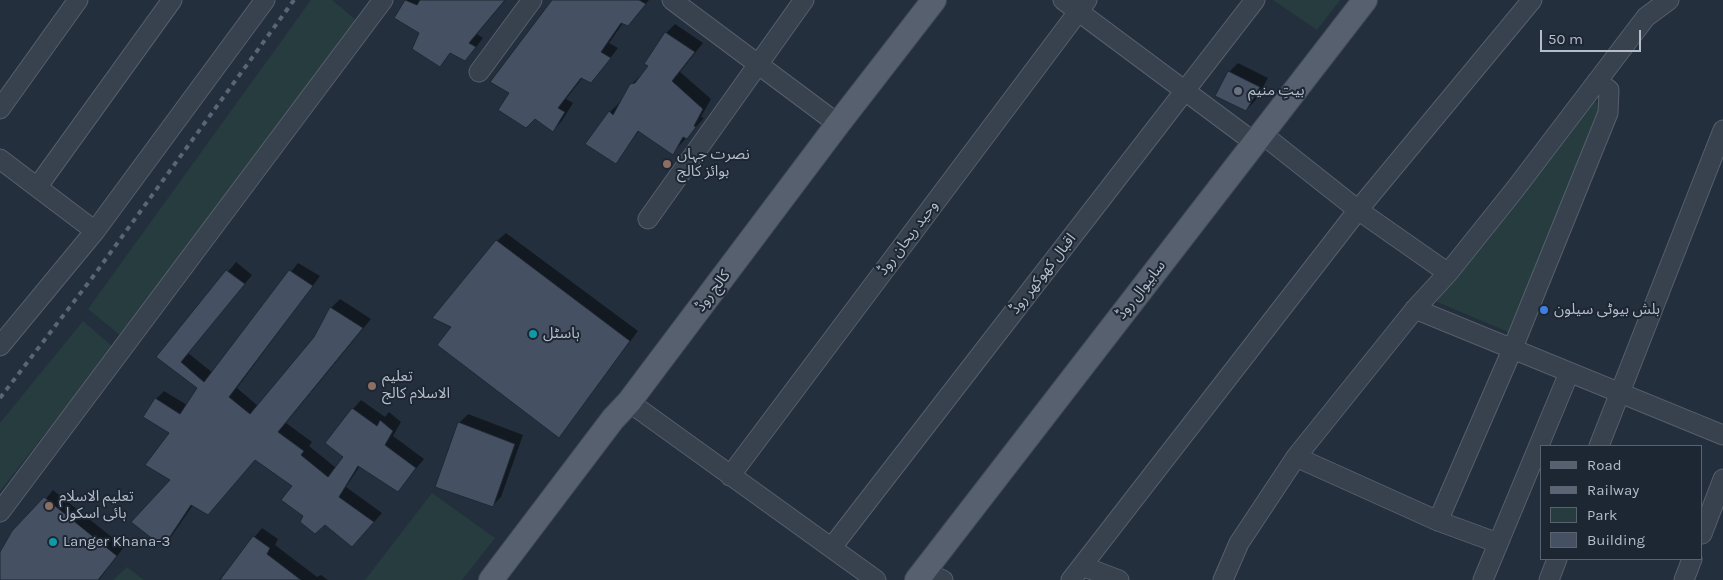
<!DOCTYPE html>
<meta charset="utf-8">
<style>
body{margin:0}
#map{position:relative;width:1723px;height:580px;overflow:hidden;background:#242f3e;font-family:Karla,sans-serif}
canvas{display:block}
.legend{position:absolute;left:1540px;top:445px;width:162px;height:115px;box-sizing:border-box;background:#1d2633;border:1px solid #59626f;margin:0;padding:6px 9px;list-style:none;font-size:15px;color:#b4bcc9}
.legend li{display:flex;align-items:center;gap:10px;height:25px}
.legend b{width:25px;border:1px solid #59626f}
.scale{position:absolute;left:1540px;top:30px;width:101px;height:22px;box-sizing:border-box;border:2px solid #b4bcc9;border-top:0;padding-left:6px;font-size:15px;line-height:18px;white-space:nowrap;color:#b4bcc9;-webkit-text-stroke:4px #1d2633;paint-order:stroke}
</style>
<div id="map">
<canvas width="1723" height="580"></canvas>
<ul class="legend">
<li><b style="height:6px;background:#56606e"></b>Road</li>
<li><b style="height:6px;background:#5a6575"></b>Railway</li>
<li><b style="height:14px;background:#263c3f"></b>Park</li>
<li><b style="height:14px;background:#455162"></b>Building</li>
</ul>
<div class="scale">50 m</div>
</div>
<script>
const context = document.querySelector('canvas').getContext('2d');
context.lineJoin = 'round';
function fill(path, color) {
  context.fillStyle = color;
  context.fill(path, 'evenodd');
}
function poly(rows) {
  const path = new Path2D();
  for (const r of rows) {
    path.moveTo(r[0], r[1]);
    for (let i = 2; i < r.length; i += 2) path.lineTo(r[i], r[i + 1]);
  }
  return path;
}
function trace(path, color, width, dash) {
  context.strokeStyle = color;
  context.lineWidth = width;
  context.lineCap = dash ? 'butt' : 'round';
  context.setLineDash(dash || []);
  context.stroke(path);
}
function label(font, color, halo, rows, align = 'center') {
  context.font = font + ' Karla,"Noto Sans Arabic",sans-serif';
  context.lineWidth = 4;
  context.setLineDash([]);
  context.textBaseline = 'middle';
  context.strokeStyle = halo;
  context.fillStyle = color;
  for (const [text, x, y, turn = 0] of rows) {
    context.save();
    context.translate(x, y);
    context.rotate((+turn || 0) * Math.PI / 180);
    context.textAlign = isNaN(turn) ? turn : align;
    if (halo) context.strokeText(text, 0, 0);
    context.fillText(text, 0, 0);
    context.restore();
  }
}
fill(poly([
 [311,0,332,0,357,21,120,335,88,309],
 [1273,0,1340,0,1317,30],
 [1593,96,1602,112,1508,332,1435,301],
 [83,321,113,347,0,491,0,423],
 [432,493,495,538,462,580,365,580],
 [127,567,144,580,113,580]
]), '#263c3f');
fill(poly([
 [406,0,505,0,477,34,483,38,473,51,464,60,451,52,440,66,420,33,396,18],
 [554,0,649,0,628,25,623,23,609,43,618,48,599,73,591,81,583,77,566,99,573,103,561,122,553,130,510,92],
 [675,24,703,43,680,72,711,99,701,117,704,118,672,154,639,131,616,162,587,144,610,112,619,103,620,105,631,85,650,66,666,33],
 [1238,63,1268,78,1255,101,1246,110,1229,72],
 [506,233,638,331,559,436,453,326,497,241],
 [236,262,252,275,188,353,213,373,298,263,320,276,237,388,258,406,315,337,331,308,340,299,371,319,286,423,312,442,309,446,336,468,345,457,353,409,361,400,385,417,389,412,401,422,393,436,424,459,398,490,360,466,346,487,382,513,361,537,305,516,293,485,255,459,193,505,171,537,163,545,172,480,170,433,156,399,164,391,187,405,199,388,158,357],
 [468,414,523,435,501,497,493,505,459,423],
 [53,490,124,547,99,580,0,580,0,555],
 [262,528,278,539,275,545,317,577,321,575,328,580,219,580]
]), '#0007');
const building = poly([
 [405,0,417,5,420,0,505,0,469,43,476,47,465,61,450,53,440,67,412,49,419,33,394,18,405,0],
 [552,0,639,0,646,4,628,26,621,23,601,52,611,58,591,83,581,78,558,108,565,112,553,132,535,119,526,128,498,110,509,93,490,82,552,0],
 [665,32,695,52,672,81,703,109,694,126,696,127,687,139,683,137,673,155,638,131,616,164,585,144,609,111,613,115,630,84,635,83,648,66,644,64,665,32],
 [1228,71,1260,87,1246,111,1215,96,1228,71],
 [496,240,630,341,559,438,437,345,451,327,432,318,496,240],
 [226,270,245,284,181,362,204,382,289,270,313,286,229,397,250,414,314,337,330,307,363,328,278,432,304,451,301,455,328,477,343,457,325,443,352,408,377,426,380,420,393,431,385,445,416,468,398,492,358,466,339,497,374,522,352,547,325,525,315,534,300,522,303,516,281,500,292,486,255,460,208,515,191,505,163,547,131,522,170,480,145,465,169,433,143,417,155,398,180,414,197,388,156,357,226,270],
 [458,422,515,444,493,507,435,487,458,422],
 [44,497,117,556,98,580,0,580,0,552,12,531,44,497],
 [253,536,270,548,267,554,301,580,220,580,253,536]
]);
fill(building, '#455162');
trace(building, '#1f2835', 1);
const minor = poly([
 [672,0,838,124],
 [1063,0,1255,143],
 [479,72,532,0],
 [0,109,78,0],
 [1262,134,1358,210,1448,273],
 [0,159,95,231,0,346],
 [38,186,172,0],
 [648,219,804,0],
 [95,231,265,0],
 [1415,309,1723,435],
 [629,402,876,580],
 [1599,446,1723,130],
 [1296,457,1438,521,1498,543],
 [730,476,1087,0],
 [0,512,383,0],
 [1438,521,1512,350,1608,113,1609,90,1597,81],
 [1702,534,1723,479],
 [832,547,1255,0],
 [1082,566,1119,580],
 [925,572,943,580],
 [1071,580,1358,210,1532,0],
 [1223,580,1239,543,1296,457,1415,309,1448,273,1516,188,1646,17,1669,0],
 [1483,580,1569,373],
 [1549,580,1557,559],
 [1684,580,1692,559]
]);
const major = poly([
 [491,580,613,419,629,402,838,124,934,0],
 [917,580,1365,0]
]);
trace(minor, '#565f6c', 21);
trace(major, '#414a57', 26);
trace(minor, '#38414e', 19);
trace(major, '#56606e', 24);
trace(poly([
 [0,398,92,278,294,0]
]), '#5a6575', 4, [5, 5]);
for (const [x, y, r, color] of [
 [1238,91,5,"#6b7280"],
 [667,164,5,"#8d6e63"],
 [1544,310,5,"#3f7fe0"],
 [533,334,5,"#0f9aa8"],
 [372,386,5,"#8d6e63"],
 [49,506,5,"#8d6e63"],
 [53,542,5,"#0f9aa8"]
]) {
  const dot = new Path2D();
  dot.arc(x, y, r, 0, 2 * Math.PI);
  context.fillStyle = color;
  context.fill(dot);
  trace(dot, '#1d2633', 2);
}
label('15px', '#b4bcc9', '#1d2633', [
 ["بیتِ منیم",1248,91],
 ["نصرت جہاں",677,155],
 ["بوائز کالج",677,172],
 ["بلش بیوٹی سیلون",1554,310],
 ["ہاسٹل",543,334],
 ["تعلیم",382,377],
 ["الاسلام کالج",382,394],
 ["تعلیم الاسلام",59,497],
 ["ہائی اسکول",59,514],
 ["Langer Khana-3",63,542]
], 'left');
label('15px', '#b4bcc9', '#1d2633', [
 ["وحید ریحان روڈ",908,238,-53],
 ["اقبال کھوکھر روڈ",1043,274,-52],
 ["ساہیوال روڈ",1141,290,-52],
 ["کالج روڈ",713,291,-53]
]);
</script>
